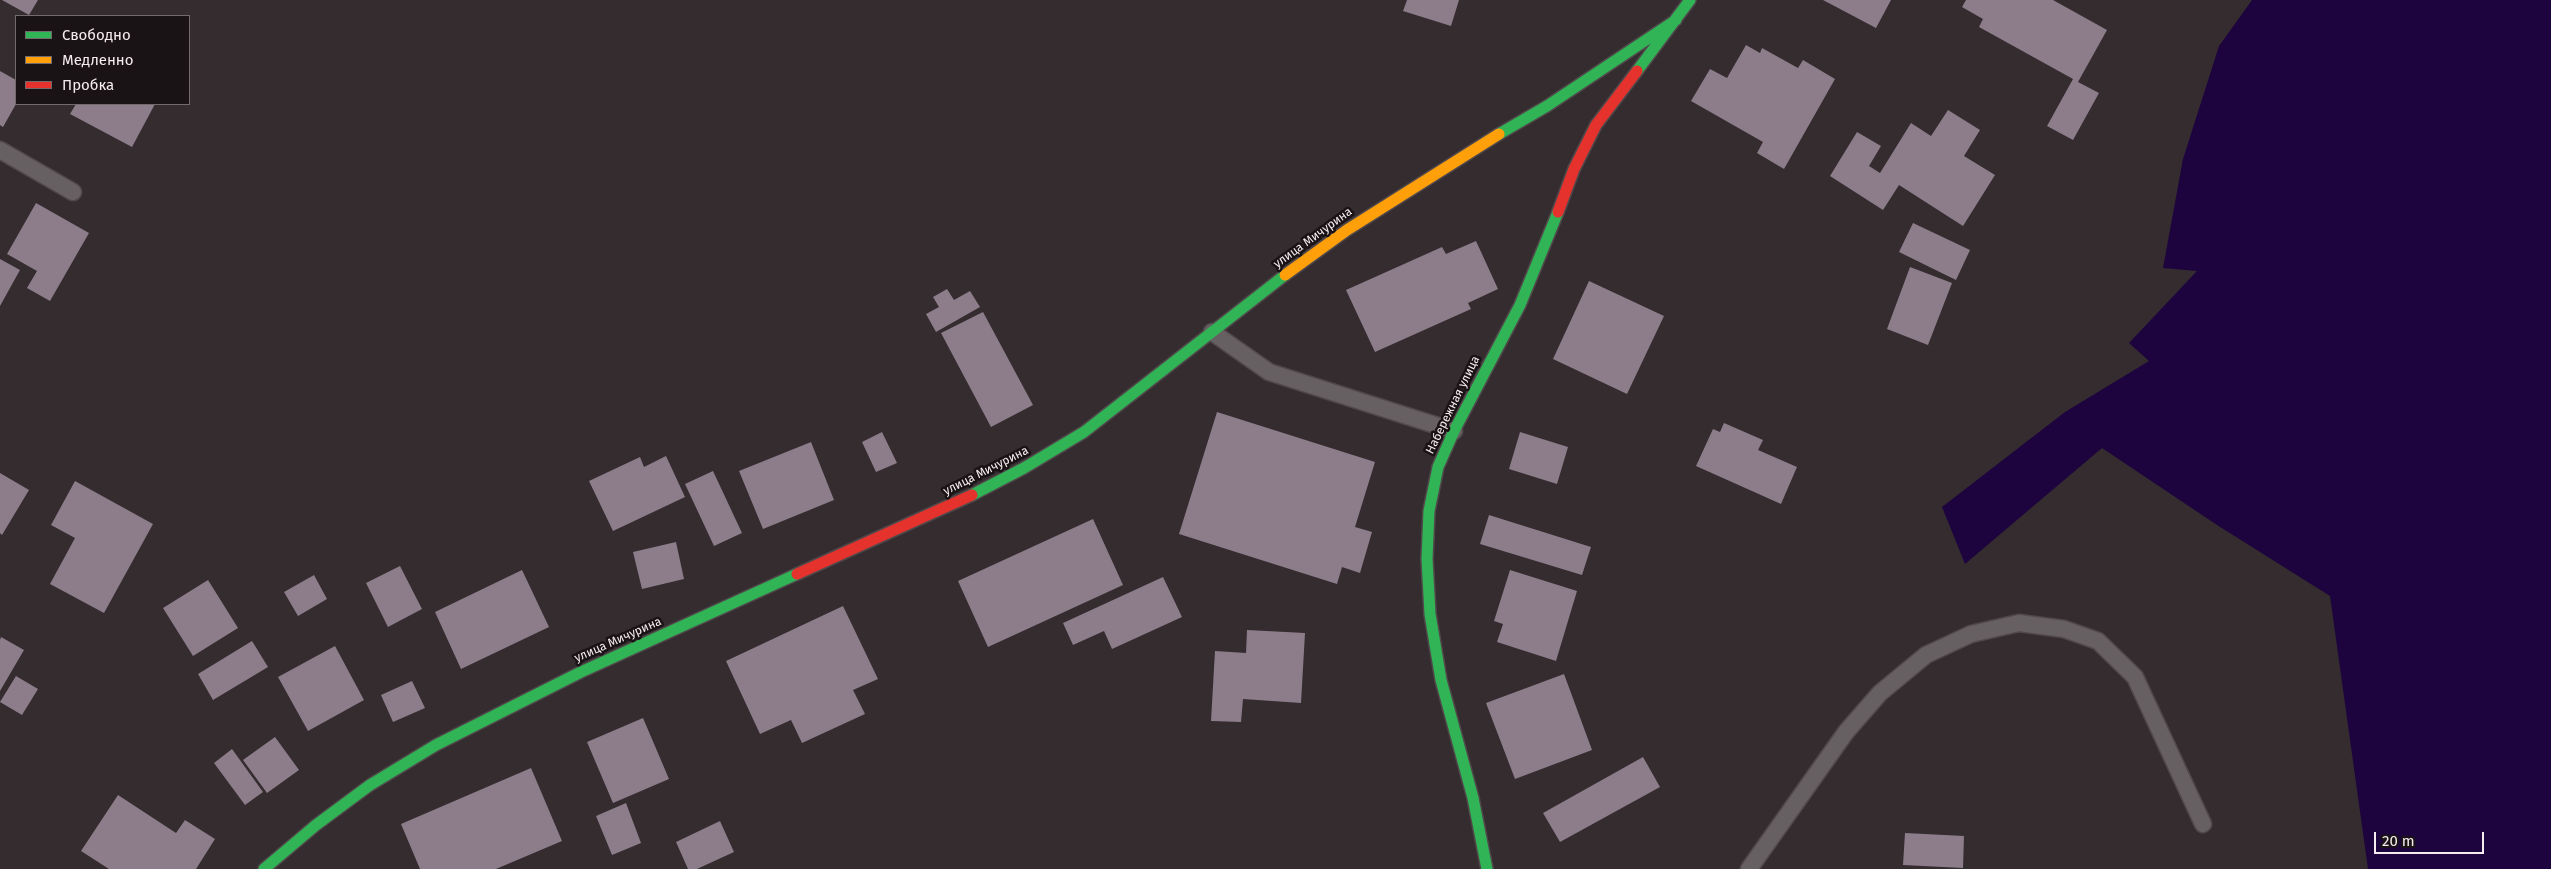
<!DOCTYPE html>
<meta charset="utf-8">
<style>
body{margin:0}
#map{position:relative;width:2551px;height:869px;overflow:hidden;background:#342c2f;font-family:"Fira Sans",sans-serif}
canvas{display:block}
.legend{position:absolute;left:15px;top:15px;width:175px;height:90px;box-sizing:border-box;background:#1a1316;border:1px solid #726a6d;margin:0;padding:6px 9px;list-style:none;font-size:15px;color:#f6ecf0}
.legend li{display:flex;align-items:center;gap:10px;height:25px}
.legend b{width:25px;border:1px solid #726a6d}
.scale{position:absolute;left:2374px;top:832px;width:110px;height:22px;box-sizing:border-box;border:2px solid #f6ecf0;border-top:0;padding-left:6px;font-size:15px;line-height:18px;white-space:nowrap;color:#f6ecf0;-webkit-text-stroke:4px #1a1316;paint-order:stroke}
</style>
<div id="map">
<canvas width="2551" height="869"></canvas>
<ul class="legend">
<li><b style="height:6px;background:#30b455"></b>Свободно</li>
<li><b style="height:6px;background:#ff9f0a"></b>Медленно</li>
<li><b style="height:6px;background:#e5322d"></b>Пробка</li>
</ul>
<div class="scale">20 m</div>
</div>
<script>
const context = document.querySelector('canvas').getContext('2d');
context.lineJoin = 'round';
function fill(path, color) {
  context.fillStyle = color;
  context.fill(path, 'evenodd');
}
function poly(rows) {
  const path = new Path2D();
  for (const r of rows) {
    path.moveTo(r[0], r[1]);
    for (let i = 2; i < r.length; i += 2) path.lineTo(r[i], r[i + 1]);
  }
  return path;
}
function trace(path, color, width, dash) {
  context.strokeStyle = color;
  context.lineWidth = width;
  context.lineCap = dash ? 'butt' : 'round';
  context.setLineDash(dash || []);
  context.stroke(path);
}
function label(font, color, halo, rows, align = 'center') {
  context.font = font + ' "Fira Sans",sans-serif';
  context.lineWidth = 5;
  context.setLineDash([]);
  context.textBaseline = 'middle';
  context.strokeStyle = halo;
  context.fillStyle = color;
  for (const [text, x, y, turn = 0] of rows) {
    context.save();
    context.translate(x, y);
    context.rotate((+turn || 0) * Math.PI / 180);
    context.textAlign = isNaN(turn) ? turn : align;
    if (halo) context.strokeText(text, 0, 0);
    context.fillText(text, 0, 0);
    context.restore();
  }
}
fill(poly([
 [2252,0,2551,0,2551,869,2368,869,2330,596,2217,525,2102,448,1965,564,1942,507,2065,412,2149,361,2129,343,2197,271,2163,268,2183,159,2219,46]
]), '#1e043e');
fill(poly([
 [2,0,38,0,29,15],
 [1407,0,1459,0,1451,26,1403,11],
 [1823,0,1891,0,1876,28],
 [1966,0,2053,0,2107,30,2078,82,2099,93,2073,140,2047,126,2073,79,1979,27,1983,19,1962,7],
 [1746,45,1760,53,1762,48,1798,68,1803,60,1835,79,1784,169,1757,153,1763,142,1691,101,1710,69,1727,78],
 [0,71,16,80,16,104,3,127,0,125],
 [76,104,155,104,132,147,70,114],
 [1948,110,1980,130,1964,156,1995,175,1963,226,1899,185,1883,210,1830,176,1857,132,1881,146,1869,166,1880,173,1911,123,1931,136],
 [36,203,89,233,50,301,27,288,37,271,7,254],
 [1913,223,1970,250,1956,280,1899,252],
 [1476,241,1498,289,1468,303,1471,309,1375,352,1346,290,1442,247,1446,254],
 [0,259,20,270,0,306],
 [1910,267,1952,283,1928,345,1887,329],
 [1589,281,1664,316,1627,394,1553,359],
 [947,289,954,300,970,291,980,307,936,332,926,314,939,307,933,297],
 [983,312,1033,405,991,427,941,333],
 [1217,412,1375,462,1355,527,1372,532,1360,573,1342,567,1337,584,1179,534],
 [1724,423,1763,440,1758,450,1797,467,1781,504,1696,466,1713,429,1720,432],
 [882,432,897,463,876,472,862,442],
 [1520,432,1568,447,1557,484,1509,469],
 [811,442,834,500,763,529,739,471],
 [666,456,685,497,613,531,589,481,640,457,644,467],
 [713,471,742,533,714,546,685,484],
 [0,473,29,490,2,535,0,533],
 [75,481,153,524,104,613,50,584,75,538,51,525],
 [1489,515,1591,547,1582,575,1480,544],
 [1093,519,1123,585,988,647,958,581],
 [676,542,684,579,642,589,633,552],
 [400,566,422,609,388,627,366,583],
 [522,570,549,627,461,669,435,612],
 [1510,570,1577,591,1556,661,1497,642,1503,624,1494,621],
 [314,575,327,599,298,616,284,592],
 [1163,577,1182,617,1112,649,1104,631,1073,645,1063,623],
 [208,580,238,628,193,656,163,608],
 [843,606,878,679,853,690,865,714,802,743,791,720,760,734,726,661],
 [1247,630,1305,633,1301,703,1243,699,1241,722,1211,721,1215,651,1246,653],
 [1,637,24,650,0,691,0,640],
 [252,641,268,667,213,700,198,674],
 [335,646,364,700,308,731,278,677],
 [1564,674,1592,750,1515,779,1486,703],
 [16,676,38,689,22,715,0,702],
 [412,681,425,708,393,722,381,695],
 [643,718,669,779,613,803,587,742],
 [275,737,299,770,267,793,243,760],
 [232,749,263,792,245,805,214,763],
 [1643,757,1660,787,1560,842,1543,813],
 [531,768,562,841,496,869,420,869,401,824],
 [118,795,176,833,185,820,215,839,196,869,109,869,81,851],
 [626,803,641,843,612,855,596,816],
 [720,821,734,852,697,869,688,869,676,842],
 [1905,833,1964,836,1963,868,1903,865]
]), '#8d7d8b');
const lane = poly([
 [0,150,73,192],
 [1212,332,1269,372,1454,431],
 [1749,869,1846,732,1880,693,1926,655,1971,634,2019,623,2064,629,2098,641,2135,677,2203,824]
]);
const fast = poly([
 [1637,71,1690,0],
 [1499,134,1547,106,1676,20],
 [972,495,1024,468,1084,432,1285,275],
 [264,869,316,825,370,785,436,745,581,672,797,574],
 [1487,869,1473,798,1441,680,1430,614,1427,559,1429,511,1438,467,1454,431,1520,305,1558,212]
]);
const slow = poly([
 [1285,275,1347,230,1499,134]
]);
const jam = poly([
 [1558,212,1574,169,1596,125,1637,71],
 [797,574,972,495]
]);
trace(lane, '#50484b', 19);
trace(fast, '#50484b', 14);
trace(slow, '#50484b', 14);
trace(jam, '#50484b', 14);
trace(lane, '#676063', 16);
trace(fast, '#30b455', 11);
trace(slow, '#ff9f0a', 11);
trace(jam, '#e5322d', 11);
label('12px', '#f6ecf0', '#1a1316', [
 ["улица Мичурина",1313,238,-36],
 ["Набережная улица",1453,405,-64],
 ["улица Мичурина",986,471,-27],
 ["улица Мичурина",618,640,-24]
]);
</script>
